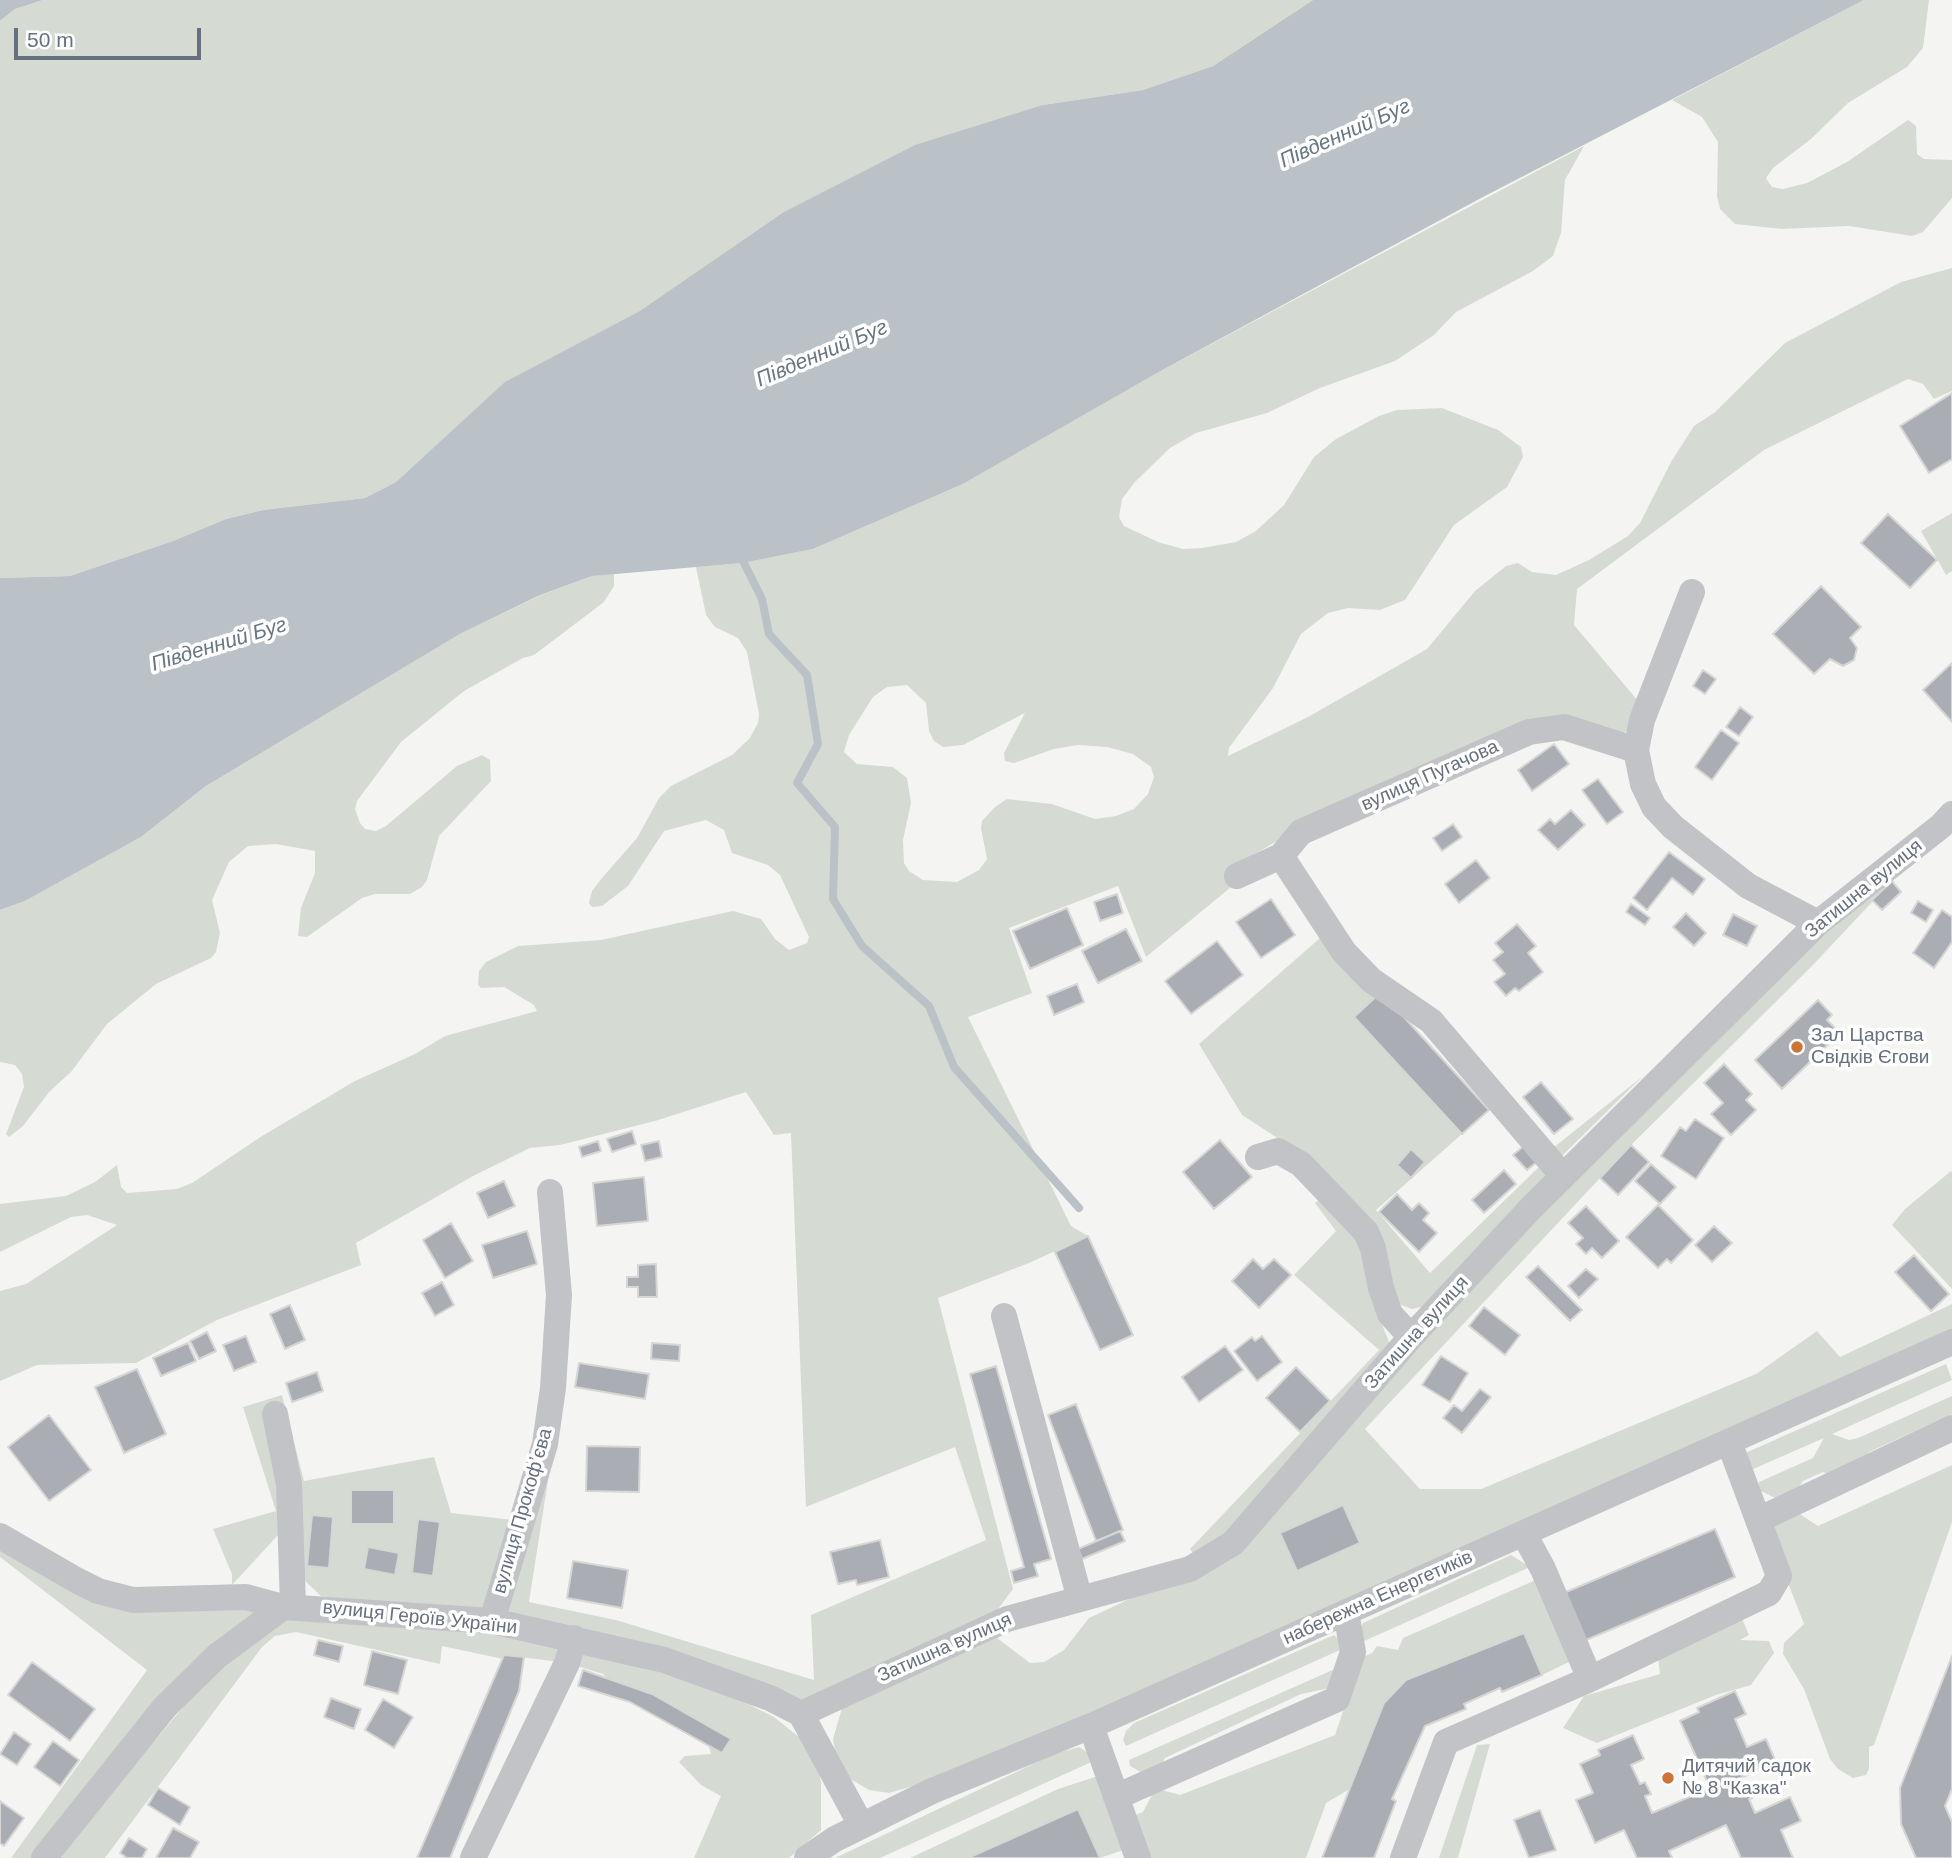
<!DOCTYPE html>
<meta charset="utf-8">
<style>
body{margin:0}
#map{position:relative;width:1952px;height:1858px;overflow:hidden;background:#f4f5f2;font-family:Arial,sans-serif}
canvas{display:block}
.scale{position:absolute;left:14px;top:28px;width:187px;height:32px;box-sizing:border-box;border:4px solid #67707f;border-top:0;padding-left:9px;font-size:21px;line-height:24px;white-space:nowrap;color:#67707f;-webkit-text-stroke:5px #fff;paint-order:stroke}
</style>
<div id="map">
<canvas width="1952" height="1858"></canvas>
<div class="scale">50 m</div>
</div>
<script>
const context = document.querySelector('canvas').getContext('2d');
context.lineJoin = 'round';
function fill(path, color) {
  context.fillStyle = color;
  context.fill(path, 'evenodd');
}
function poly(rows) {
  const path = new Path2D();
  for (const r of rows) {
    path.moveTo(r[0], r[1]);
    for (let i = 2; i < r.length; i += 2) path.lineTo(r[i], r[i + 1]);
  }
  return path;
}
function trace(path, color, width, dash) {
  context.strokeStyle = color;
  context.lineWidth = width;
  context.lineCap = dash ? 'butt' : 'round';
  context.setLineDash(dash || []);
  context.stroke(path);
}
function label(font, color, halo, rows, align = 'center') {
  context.font = font + ' Arial,sans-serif';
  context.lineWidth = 7;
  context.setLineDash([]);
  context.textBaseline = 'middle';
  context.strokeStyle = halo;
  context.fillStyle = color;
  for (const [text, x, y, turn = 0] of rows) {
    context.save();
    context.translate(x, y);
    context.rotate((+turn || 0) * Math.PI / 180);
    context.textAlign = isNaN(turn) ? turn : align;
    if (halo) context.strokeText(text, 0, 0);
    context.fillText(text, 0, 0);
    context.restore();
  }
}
fill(poly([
 [43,0,1313,0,1213,66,1143,90,1043,105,506,382,396,482,365,498,263,510,226,519,173,541,70,576,0,578,0,21,15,9],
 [1864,0,1929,0,1923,48,1907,67,1848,103,1811,139,1773,168,1766,178,1772,187,1783,189,1807,183,1847,162,1908,120,1916,126,1917,154,1924,159,1952,160,1952,198,1923,232,1912,236,1849,226,1782,229,1735,224,1720,209,1717,196,1718,142,1702,117,1672,100],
 [1584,146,1565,180,1561,233,1553,256,1533,271,1456,312,1434,335,1395,361,1320,388,1267,413,1196,433,1170,448,1135,482,1122,499,1119,517,1124,526,1158,542,1183,549,1202,548,1236,542,1256,531,1284,505,1314,457,1336,439,1379,416,1397,410,1442,408,1498,430,1521,447,1523,457,1507,487,1454,525,1405,600,1380,610,1348,608,1328,613,1301,634,1273,688,1229,748,1228,756,1308,717,1427,649,1475,591,1506,566,1518,563,1532,572,1556,575,1589,560,1628,536,1640,523,1671,462,1694,426,1714,413,1785,343,1901,282,1952,268,1952,391,1934,399,1923,384,1908,379,1764,450,1577,589,1574,625,1639,702,1628,730,1619,736,1577,722,1279,840,1246,859,1247,874,1146,957,1118,886,1009,928,1032,993,968,1017,1071,1226,1088,1236,1029,1263,938,1298,1013,1589,989,1621,801,1701,509,1613,502,1601,549,1474,529,1602,616,1620,814,1680,811,1615,986,1540,955,1447,806,1507,791,1133,774,1135,746,1092,655,1121,560,1145,530,1148,473,1176,356,1243,361,1265,217,1320,136,1363,37,1365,0,1381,0,1291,26,1284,117,1225,87,1215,71,1217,0,1252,0,1204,66,1196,95,1182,117,1165,121,1187,127,1193,177,1189,192,1183,262,1136,355,1081,415,1054,445,1036,537,1011,534,1005,504,987,481,988,478,985,479,971,486,962,518,946,601,940,733,911,761,919,775,939,789,950,807,943,809,937,780,875,768,865,732,853,724,830,706,820,664,831,628,886,602,906,592,907,589,903,592,891,602,878,637,838,659,798,671,786,732,755,750,738,758,723,759,714,747,652,738,638,715,627,706,615,696,567,743,563,813,549,963,484,1166,368],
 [907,685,926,703,929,731,934,741,943,747,963,745,1025,713,1004,753,1005,761,1014,763,1054,749,1078,745,1107,747,1133,754,1151,767,1154,777,1148,794,1134,809,1116,816,1095,819,1052,804,1007,799,995,807,982,821,981,828,987,859,979,870,957,882,923,880,909,871,904,863,903,840,911,803,907,778,893,767,857,764,844,752,849,735,873,697,887,687],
 [1952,513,1952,571,1946,575,1921,531],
 [614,573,614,586,604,602,534,655,523,658,464,691,401,742,357,801,355,809,360,823,365,829,376,831,386,826,457,766,482,755,490,760,491,781,439,836,427,880,422,887,410,894,375,894,362,898,307,937,298,936,301,908,315,873,315,851,276,844,248,846,229,862,212,900,220,933,216,952,211,958,156,984,107,1024,71,1072,50,1091,23,1126,9,1137,6,1134,24,1087,22,1074,15,1065,0,1062,0,910,25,901,141,837,206,786,460,634,539,596,592,576],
 [1892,881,1811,967,1631,1145,1365,1429,1420,1489,1481,1489,1756,1374,1817,1331,1840,1357,1952,1304,1952,1329,1117,1702,913,1786,889,1793,869,1790,852,1780,843,1770,836,1757,833,1739,842,1708,997,1638,1030,1663,1044,1662,1064,1650,1089,1618,1140,1594,1199,1577,1378,1378,1800,951],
 [1320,938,1381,992,1355,1017,1462,1134,1376,1210,1430,1273,1546,1160,1547,1177,1425,1306,1412,1309,1401,1305,1299,1152,1242,1115,1199,1044],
 [1643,1076,1562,1156,1553,1148],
 [1951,1171,1952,1172,1952,1289,1892,1225,1905,1209],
 [1324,1196,1363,1242,1370,1295,1392,1349,1247,1518,1195,1556,1190,1549,1379,1350,1294,1275,1336,1231,1315,1203],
 [1946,1364,1952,1380,1832,1434,1849,1440,1858,1438,1952,1396,1952,1414,1869,1452,1857,1471,1834,1477,1823,1472,1803,1481,1793,1496,1777,1499,1759,1490,1759,1482,1813,1458,1824,1438,1751,1470,1743,1454],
 [282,1395,304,1481,434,1457,451,1513,514,1520,489,1612,406,1608,321,1596,306,1582,279,1534,232,1585,232,1574,213,1529,276,1511,243,1407],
 [1952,1465,1952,1522,1874,1745,1869,1747,1869,1769,1866,1775,1853,1778,1838,1769,1830,1759,1804,1689,1783,1654,1784,1643,1804,1624,1768,1532,1776,1520,1797,1512,1818,1526],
 [0,1542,88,1597,261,1606,33,1858,11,1858,147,1670,0,1557],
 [1511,1555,1530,1567,1362,1642,1358,1635,1363,1623],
 [1538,1579,1575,1659,1542,1675,1524,1633,1503,1641,1487,1661,1353,1787,1326,1803,1306,1858,1144,1858,1133,1816,1143,1812,1153,1793,1162,1790,1180,1795,1335,1735,1361,1658,1372,1653,1377,1646,1398,1650,1403,1638],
 [1740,1614,1749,1635,1740,1640,1769,1641,1774,1653,1751,1685,1716,1695,1597,1743,1563,1728,1584,1696,1660,1674,1657,1648],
 [291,1617,511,1635,666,1674,742,1701,774,1717,799,1737,815,1756,821,1782,821,1830,789,1858,694,1858,721,1796,701,1785,679,1762,685,1756,711,1754,709,1747,630,1702,603,1674,567,1663,505,1655,503,1659,442,1646,440,1664,296,1632,275,1636,262,1647,105,1858,56,1858,190,1699,250,1639],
 [1334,1635,1340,1640,1340,1650,1126,1746,1123,1740,1126,1731,1134,1723],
 [1344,1665,1330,1688,1301,1694,1165,1758,1159,1770,1149,1777,1130,1766,1129,1760],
 [1490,1744,1458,1858,1439,1858,1477,1745],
 [1079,1747,1098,1759,880,1858,835,1858,1054,1754],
 [1098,1776,1126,1849,1100,1858,1077,1809,968,1858,910,1858,1058,1789]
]), '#d5dbd3');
fill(poly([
 [0,0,43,0,15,9,0,21],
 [1313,0,1864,0,1483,197,1166,368,963,484,813,549,743,563,592,576,538,596,460,634,206,786,141,837,25,901,0,910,0,578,70,576,173,541,226,519,263,510,365,498,396,482,505,382,640,311,784,212,915,145,1043,105,1143,90,1213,66]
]), '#bac2c7');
trace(poly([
 [740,555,762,599,769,634,807,675,818,744,797,783,835,827,833,899,862,946,929,1006,954,1067,1079,1208]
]), '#bac2c7', 8);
const building = poly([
 [1952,393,1952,459,1929,473,1900,426,1952,393],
 [1888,514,1937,560,1910,588,1861,543,1888,514],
 [1821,586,1861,627,1850,638,1857,648,1854,660,1843,666,1830,659,1814,674,1773,634,1821,586],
 [1952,663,1952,722,1923,690,1952,663],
 [1703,670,1716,679,1705,694,1693,686,1703,670],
 [1740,707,1753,717,1739,736,1726,727,1740,707],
 [1721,730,1739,743,1712,780,1695,767,1721,730],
 [1554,744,1569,764,1532,791,1518,770,1554,744],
 [1598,779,1623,812,1607,824,1582,790,1598,779],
 [1571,810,1585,825,1558,850,1538,830,1550,819,1555,824,1571,810],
 [1453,824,1462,837,1442,851,1433,838,1453,824],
 [1669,852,1705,879,1693,895,1672,878,1647,910,1633,898,1669,852],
 [1476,860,1490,878,1459,903,1445,884,1476,860],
 [1892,881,1901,892,1882,910,1872,900,1892,881],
 [1117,894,1123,913,1100,921,1094,902,1117,894],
 [1271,899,1295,935,1261,958,1236,922,1271,899],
 [1918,901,1933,910,1926,922,1911,913,1918,901],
 [1631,904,1650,918,1645,925,1626,912,1631,904],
 [1067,908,1083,945,1030,969,1013,931,1067,908],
 [1942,910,1952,917,1952,942,1934,968,1913,953,1942,910],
 [1686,913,1706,933,1694,946,1673,927,1686,913],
 [1733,914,1757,926,1747,946,1723,935,1733,914],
 [1517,924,1536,946,1528,953,1543,972,1519,991,1515,988,1506,996,1494,982,1505,974,1493,960,1503,952,1495,943,1517,924],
 [1126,929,1142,961,1098,983,1082,951,1126,929],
 [1217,941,1243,975,1191,1014,1165,981,1217,941],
 [1077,984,1084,1002,1054,1015,1047,996,1077,984],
 [1381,992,1489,1110,1462,1134,1354,1017,1381,992],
 [1818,1000,1832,1015,1827,1020,1840,1033,1782,1089,1755,1060,1818,1000],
 [1724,1064,1752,1094,1746,1100,1756,1110,1731,1135,1711,1114,1723,1103,1704,1083,1724,1064],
 [1541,1082,1573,1119,1554,1134,1523,1097,1541,1082],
 [1695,1119,1724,1138,1696,1179,1661,1156,1680,1127,1686,1131,1695,1119],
 [632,1131,636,1144,612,1152,607,1139,632,1131],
 [1220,1140,1252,1177,1214,1209,1183,1172,1220,1140],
 [598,1141,601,1151,582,1157,579,1147,598,1141],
 [659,1141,662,1157,645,1161,641,1145,659,1141],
 [1525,1145,1538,1161,1527,1170,1513,1155,1525,1145],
 [1631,1145,1649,1162,1618,1195,1600,1178,1631,1145],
 [1411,1149,1425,1162,1411,1178,1397,1165,1411,1149],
 [1651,1164,1676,1187,1660,1204,1635,1181,1651,1164],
 [1504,1170,1516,1184,1484,1213,1472,1200,1504,1170],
 [644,1177,648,1221,597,1226,593,1183,644,1177],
 [504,1181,515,1206,488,1218,477,1193,504,1181],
 [1397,1194,1412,1210,1419,1203,1429,1213,1423,1220,1437,1233,1419,1252,1379,1212,1397,1194],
 [1658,1205,1693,1240,1671,1263,1667,1259,1658,1268,1626,1237,1658,1205],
 [1586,1206,1619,1241,1602,1258,1592,1248,1586,1254,1576,1244,1583,1238,1568,1223,1586,1206],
 [451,1223,473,1261,445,1278,423,1240,451,1223],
 [1714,1226,1732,1243,1712,1262,1695,1245,1714,1226],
 [527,1231,537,1264,493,1278,482,1245,527,1231],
 [1088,1236,1133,1335,1100,1350,1055,1252,1088,1236],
 [1914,1255,1949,1294,1931,1311,1895,1272,1914,1255],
 [1253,1259,1263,1269,1274,1259,1291,1275,1259,1308,1232,1281,1253,1259],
 [656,1264,657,1297,638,1297,638,1287,627,1287,627,1277,638,1277,638,1265,656,1264],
 [1538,1266,1582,1310,1570,1321,1526,1277,1538,1266],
 [1586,1269,1598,1279,1579,1298,1568,1286,1586,1269],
 [442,1282,454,1305,435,1316,422,1293,442,1282],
 [290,1305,305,1340,285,1349,270,1314,290,1305],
 [1484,1307,1520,1335,1505,1355,1469,1326,1484,1307],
 [207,1332,216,1351,199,1359,190,1341,207,1332],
 [246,1336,256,1362,234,1371,223,1345,246,1336],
 [1262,1336,1282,1362,1257,1381,1234,1351,1252,1337,1255,1341,1262,1336],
 [188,1343,196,1361,161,1376,153,1358,188,1343],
 [652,1343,680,1345,679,1361,651,1359,652,1343],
 [1225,1346,1243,1370,1199,1402,1182,1377,1225,1346],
 [1441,1356,1468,1373,1450,1402,1422,1385,1441,1356],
 [579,1363,649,1374,645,1399,575,1387,579,1363],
 [996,1366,1051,1559,1034,1564,1038,1576,1014,1583,1011,1571,1024,1567,970,1374,996,1366],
 [1296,1367,1330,1401,1300,1432,1266,1398,1296,1367],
 [137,1369,166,1434,124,1453,95,1387,137,1369],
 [317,1372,323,1391,292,1402,286,1383,317,1372],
 [1480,1389,1491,1397,1462,1433,1443,1418,1454,1405,1462,1411,1480,1389],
 [1076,1404,1123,1530,1096,1541,1048,1415,1076,1404],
 [49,1415,91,1470,49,1501,8,1447,49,1415],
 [587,1446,640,1447,639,1492,586,1491,587,1446],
 [351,1490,394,1490,394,1524,351,1524,351,1490],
 [1343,1505,1360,1543,1297,1571,1280,1533,1343,1505],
 [312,1515,333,1517,329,1568,307,1566,312,1515],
 [418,1519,440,1522,433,1576,412,1573,418,1519],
 [1715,1529,1735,1577,1579,1643,1559,1595,1715,1529],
 [1120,1531,1125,1541,1082,1559,1078,1549,1120,1531],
 [880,1540,889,1577,857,1585,856,1580,838,1584,830,1552,880,1540],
 [368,1547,399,1553,395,1575,364,1569,368,1547],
 [573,1561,628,1570,622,1608,567,1598,573,1561],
 [1524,1633,1542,1675,1502,1692,1500,1688,1464,1704,1466,1709,1425,1726,1392,1799,1396,1801,1374,1858,1322,1858,1384,1703,1406,1680,1524,1633],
 [318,1640,343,1646,339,1662,314,1655,318,1640],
 [372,1651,407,1660,398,1694,364,1685,372,1651],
 [504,1655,524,1657,519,1691,450,1858,417,1858,504,1655],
 [1952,1656,1952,1789,1945,1806,1952,1822,1952,1858,1916,1858,1901,1824,1900,1788,1952,1656],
 [32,1662,95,1709,70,1741,8,1695,32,1662],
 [583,1670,652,1694,731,1739,722,1753,630,1702,578,1686,583,1670],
 [1735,1691,1746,1714,1735,1719,1747,1747,1766,1739,1776,1762,1741,1778,1752,1798,1749,1799,1755,1813,1790,1797,1801,1821,1781,1830,1793,1858,1741,1858,1726,1825,1669,1851,1672,1858,1637,1858,1624,1830,1595,1843,1576,1800,1593,1793,1580,1764,1600,1755,1598,1750,1633,1735,1644,1759,1631,1765,1640,1784,1645,1782,1651,1794,1645,1796,1652,1813,1710,1788,1680,1721,1699,1712,1697,1708,1735,1691],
 [331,1698,361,1709,354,1729,324,1717,331,1698],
 [383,1699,413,1717,394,1748,365,1730,383,1699],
 [14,1732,31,1744,17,1765,0,1754,14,1732],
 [53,1741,79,1760,60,1786,34,1767,53,1741],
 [158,1788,190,1807,180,1825,148,1805,158,1788],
 [0,1801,24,1818,4,1846,0,1843,0,1801],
 [1078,1809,1100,1858,968,1858,1078,1809],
 [1540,1810,1556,1850,1529,1858,1514,1820,1540,1810],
 [173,1828,199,1842,190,1858,156,1858,173,1828],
 [129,1838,147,1849,142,1858,127,1858,120,1853,129,1838]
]);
fill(building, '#aaaeb4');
trace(building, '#d6d6d4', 2);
trace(poly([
 [1692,592,1642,720,1636,750,1643,784,1654,807,1673,827,1748,886,1818,923],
 [1281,856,1344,952,1371,980,1431,1021,1563,1176],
 [1237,876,1281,856,1301,832,1529,732,1564,727,1636,750],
 [1258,1157,1278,1151,1301,1164,1366,1232,1373,1248,1381,1288,1390,1314,1411,1337],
 [1004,1316,1079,1596],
 [275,1414,289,1484,293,1606],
 [1758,1520,1952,1428],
 [0,1536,76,1580,98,1591,133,1600,246,1597,283,1607,492,1621,664,1660,770,1698,801,1714,861,1825],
 [492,1621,545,1444,553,1388,559,1295,550,1192],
 [1590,1679,1769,1593,1779,1576,1729,1442],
 [801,1714,1007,1619,1190,1569,1233,1543,1411,1337,1531,1208,1818,923,1941,826,1952,814],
 [1091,1726,1138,1858],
 [1116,1797,1337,1699,1353,1652,1346,1612],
 [44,1858,165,1707,217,1656,283,1607],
 [473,1858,567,1663,574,1638],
 [807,1858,835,1839,932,1791,1091,1726,1952,1342],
 [1403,1858,1446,1742,1590,1679,1543,1569,1524,1534]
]), '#c1c3c6', 26);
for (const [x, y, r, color] of [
 [1797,1047,7,"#d07436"],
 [1668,1778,7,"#d07436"]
]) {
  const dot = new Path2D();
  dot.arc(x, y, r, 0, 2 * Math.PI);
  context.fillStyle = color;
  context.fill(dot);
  trace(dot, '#fff', 2.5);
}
label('19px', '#67707f', '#fff', [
 ["вулиця Пугачова",1430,776,-24],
 ["Затишна вулиця",1864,889,-39],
 ["Затишна вулиця",1417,1333,-48],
 ["вулиця Прокофʼєва",523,1511,-74],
 ["набережна Енергетиків",1378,1598,-24],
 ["вулиця Героїв України",420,1618,6],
 ["Затишна вулиця",945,1648,-24]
]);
label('19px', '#67707f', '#fff', [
 ["Зал Царства",1811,1036],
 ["Свідків Єгови",1811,1058],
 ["Дитячий садок",1682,1767],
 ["№ 8 \"Казка\"",1682,1789]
], 'left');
label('italic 21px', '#687783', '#fff', [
 ["Південний Буг",1345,134,-24],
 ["Південний Буг",822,354,-23],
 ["Південний Буг",219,645,-17]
]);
</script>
